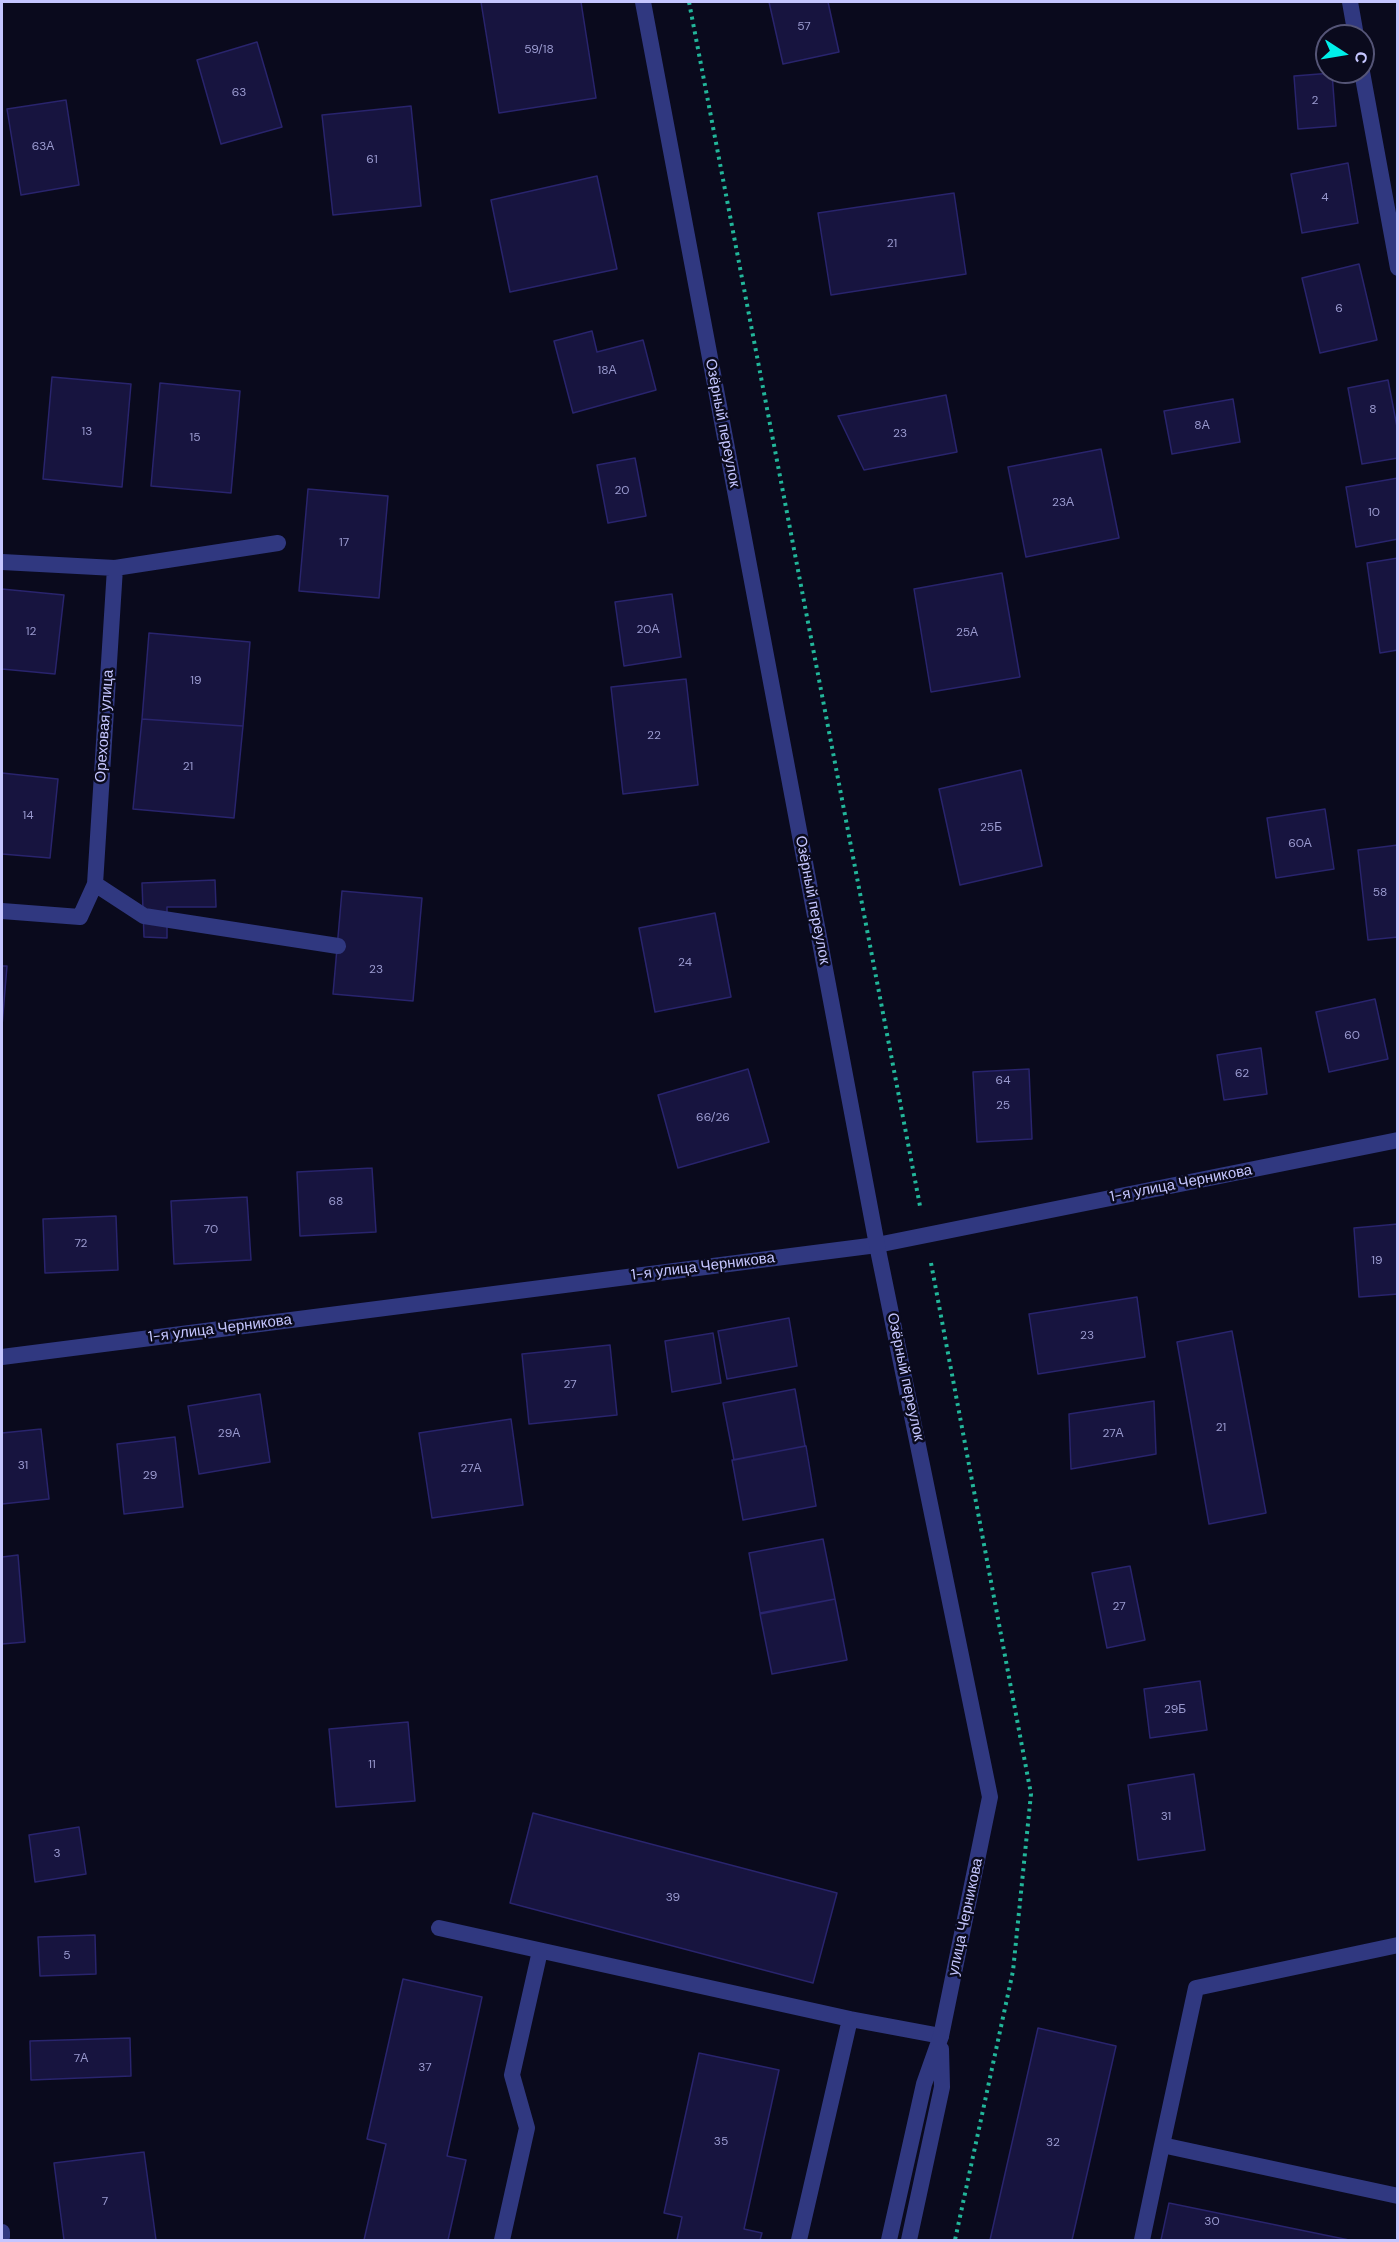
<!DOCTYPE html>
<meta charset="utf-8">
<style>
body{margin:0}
#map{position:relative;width:1399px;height:2242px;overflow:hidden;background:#0a0a1d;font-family:"DM Sans",sans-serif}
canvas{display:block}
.frame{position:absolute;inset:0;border:3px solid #c5c6ff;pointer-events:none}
.north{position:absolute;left:1315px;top:24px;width:60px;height:60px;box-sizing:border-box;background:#0a0a1d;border:2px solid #557;border-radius:50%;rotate:102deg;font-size:16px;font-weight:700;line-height:24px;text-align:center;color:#c5c6ff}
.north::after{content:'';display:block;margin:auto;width:21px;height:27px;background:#00f0e9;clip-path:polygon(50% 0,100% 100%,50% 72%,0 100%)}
</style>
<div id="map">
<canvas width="1399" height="2242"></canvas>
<div class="frame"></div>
<div class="north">С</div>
</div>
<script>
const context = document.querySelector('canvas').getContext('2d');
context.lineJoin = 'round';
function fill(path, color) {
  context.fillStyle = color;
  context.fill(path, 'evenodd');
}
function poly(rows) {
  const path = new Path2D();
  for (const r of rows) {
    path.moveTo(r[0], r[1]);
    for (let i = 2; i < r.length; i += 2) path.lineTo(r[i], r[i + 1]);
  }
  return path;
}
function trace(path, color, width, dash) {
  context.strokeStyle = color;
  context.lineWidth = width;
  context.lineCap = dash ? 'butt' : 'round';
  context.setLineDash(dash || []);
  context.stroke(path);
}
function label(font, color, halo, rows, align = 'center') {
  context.font = font + ' "DM Sans",sans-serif';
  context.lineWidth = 5;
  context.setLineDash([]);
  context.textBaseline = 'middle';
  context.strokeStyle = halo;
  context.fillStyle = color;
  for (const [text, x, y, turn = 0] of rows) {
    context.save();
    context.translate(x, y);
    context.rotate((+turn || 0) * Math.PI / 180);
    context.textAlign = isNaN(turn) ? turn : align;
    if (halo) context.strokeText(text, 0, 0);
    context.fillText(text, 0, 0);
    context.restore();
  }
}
const building = poly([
 [481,2,581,2,596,98,499,113,481,2],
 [769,2,828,2,839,52,783,64,769,2],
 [257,42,282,127,221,144,197,60,257,42],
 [1332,73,1336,126,1298,129,1294,76,1332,73],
 [66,100,79,185,21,195,7,109,66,100],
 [411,106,421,206,333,215,322,115,411,106],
 [1348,163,1358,223,1302,233,1291,174,1348,163],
 [597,176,617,269,510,292,491,200,597,176],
 [954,193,966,274,831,295,818,213,954,193],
 [1359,264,1377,340,1320,353,1302,278,1359,264],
 [592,331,597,352,643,340,656,390,573,413,554,341,592,331],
 [52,377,131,384,122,487,43,479,52,377],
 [1388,380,1398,432,1398,458,1362,464,1348,388,1388,380],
 [160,383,240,391,231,493,151,486,160,383],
 [946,395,957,452,864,470,838,416,946,395],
 [1233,399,1240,442,1172,454,1164,411,1233,399],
 [1101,449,1119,538,1026,557,1008,467,1101,449],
 [635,458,646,516,608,523,597,465,635,458],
 [1398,478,1398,539,1356,547,1346,487,1398,478],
 [308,489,388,496,379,598,299,591,308,489],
 [1398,558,1398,650,1380,653,1367,563,1398,558],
 [1002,573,1020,677,931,692,914,589,1002,573],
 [2,589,64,595,55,674,2,669,2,589],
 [672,594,681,657,624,666,615,602,672,594],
 [149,633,250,642,243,726,142,719,149,633],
 [686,679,698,785,623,794,611,687,686,679],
 [142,719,243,726,234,818,133,809,142,719],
 [1021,770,1042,866,960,885,939,789,1021,770],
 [2,773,58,779,50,858,2,854,2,773],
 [1325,809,1334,869,1276,878,1267,818,1325,809],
 [1398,845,1398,937,1368,940,1358,850,1398,845],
 [215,880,216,907,167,907,167,938,144,937,142,883,215,880],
 [342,891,422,898,413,1001,333,994,342,891],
 [715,913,731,997,655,1012,639,928,715,913],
 [2,966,7,966,2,1026,2,966],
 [1375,999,1388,1059,1329,1072,1316,1012,1375,999],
 [1261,1048,1267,1094,1224,1100,1217,1055,1261,1048],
 [748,1069,769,1142,678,1168,658,1095,748,1069],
 [1029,1069,1032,1139,977,1142,973,1072,1029,1069],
 [372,1168,376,1232,300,1236,297,1172,372,1168],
 [247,1197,251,1260,174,1264,171,1201,247,1197],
 [116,1216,118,1270,45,1273,43,1219,116,1216],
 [1398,1224,1398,1294,1359,1297,1354,1228,1398,1224],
 [1137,1297,1145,1357,1038,1374,1029,1314,1137,1297],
 [789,1318,797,1366,727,1379,718,1331,789,1318],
 [1232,1331,1266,1513,1209,1524,1177,1342,1232,1331],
 [713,1333,721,1383,672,1392,665,1341,713,1333],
 [610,1345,617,1415,529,1424,522,1354,610,1345],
 [795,1389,805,1446,734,1460,723,1403,795,1389],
 [260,1394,270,1462,199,1474,188,1406,260,1394],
 [1154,1401,1156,1454,1071,1469,1069,1414,1154,1401],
 [511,1419,523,1505,432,1518,419,1433,511,1419],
 [41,1429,49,1499,2,1504,2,1433,41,1429],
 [175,1437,183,1507,124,1514,117,1444,175,1437],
 [806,1446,816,1506,743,1520,732,1460,806,1446],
 [823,1539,835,1599,760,1613,749,1553,823,1539],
 [18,1555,25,1642,2,1644,2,1557,18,1555],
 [1130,1566,1145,1640,1107,1648,1092,1573,1130,1566],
 [835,1599,847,1660,772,1674,760,1614,835,1599],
 [1200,1681,1207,1730,1150,1738,1144,1689,1200,1681],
 [408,1722,415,1801,336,1807,329,1729,408,1722],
 [1194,1774,1205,1850,1138,1860,1128,1785,1194,1774],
 [533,1813,837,1893,813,1983,510,1903,533,1813],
 [79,1827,86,1874,35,1882,29,1835,79,1827],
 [95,1935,96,1974,40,1976,38,1937,95,1935],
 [403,1979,482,1997,447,2156,466,2160,448,2240,364,2240,386,2144,367,2139,403,1979],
 [1038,2028,1116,2046,1072,2240,990,2240,1038,2028],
 [130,2038,131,2076,31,2080,30,2041,130,2038],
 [699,2053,779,2070,744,2229,762,2233,760,2240,677,2240,682,2217,664,2213,699,2053],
 [144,2152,156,2240,64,2240,54,2163,144,2152],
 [1169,2203,1349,2240,1161,2240,1169,2203]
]);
fill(building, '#17143f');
trace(building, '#29246d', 1.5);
trace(poly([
 [689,2,920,1206],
 [931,1263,1031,1794,1013,1971,955,2240]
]), '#22b69a', 4, [3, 4.5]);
trace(poly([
 [1350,2,1356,36],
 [1362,72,1398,268],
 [439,1928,850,2019,941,2036],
 [1162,2145,1196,1988,1398,1945],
 [502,2240,527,2128,512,2075,540,1951],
 [799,2240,850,2019],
 [1142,2240,1162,2145,1398,2196]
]), '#303880', 16);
trace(poly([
 [2,562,115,568,95,884,80,917,2,911],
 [115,568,278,543],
 [95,884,144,916,338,946],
 [2,1357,877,1245,1398,1140],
 [2,2232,2,2237]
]), '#303880', 16);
trace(poly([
 [643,2,877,1245,990,1797,941,2036,924,2084,889,2240],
 [909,2240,942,2087,941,2049]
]), '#303880', 16);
label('12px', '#9a9acf', null, [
 ["57",804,27],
 ["59/18",539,50],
 ["63",239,93],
 ["2",1315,101],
 ["63А",43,147],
 ["61",372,160],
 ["4",1325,198],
 ["21",892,244],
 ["6",1339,309],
 ["18А",607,371],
 ["8",1373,410],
 ["8А",1202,426],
 ["13",87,432],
 ["23",900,434],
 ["15",195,438],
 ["20",622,491],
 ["23А",1063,503],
 ["10",1374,513],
 ["17",344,543],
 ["20А",648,630],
 ["12",31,632],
 ["25А",967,633],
 ["19",196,681],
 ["22",654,736],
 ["21",188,767],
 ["14",28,816],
 ["25Б",991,828],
 ["60А",1300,844],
 ["58",1380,893],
 ["24",685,963],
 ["23",376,970],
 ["60",1352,1036],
 ["62",1242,1074],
 ["64",1003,1081],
 ["25",1003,1106],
 ["66/26",713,1118],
 ["68",336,1202],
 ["70",211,1230],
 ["72",81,1244],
 ["19",1377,1261],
 ["23",1087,1336],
 ["27",570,1385],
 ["21",1221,1428],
 ["29А",229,1434],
 ["27А",1113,1434],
 ["31",23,1466],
 ["27А",471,1469],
 ["29",150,1476],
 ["27",1119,1607],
 ["29Б",1175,1710],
 ["11",372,1765],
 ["31",1166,1817],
 ["3",57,1854],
 ["39",673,1898],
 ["5",67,1956],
 ["7А",81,2059],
 ["37",425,2068],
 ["35",721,2142],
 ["32",1053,2143],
 ["7",105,2202],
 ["30",1212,2222]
]);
label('15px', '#c5c6ff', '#0a0a1d', [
 ["Озёрный переулок",722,423,79],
 ["Ореховая улица",105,726,-86],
 ["Озёрный переулок",812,900,79],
 ["1-я улица Черникова",1181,1184,-11],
 ["1-я улица Черникова",703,1267,-7],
 ["1-я улица Черникова",220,1329,-7],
 ["Озёрный переулок",905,1377,78],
 ["улица Черникова",966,1917,-78]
]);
</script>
